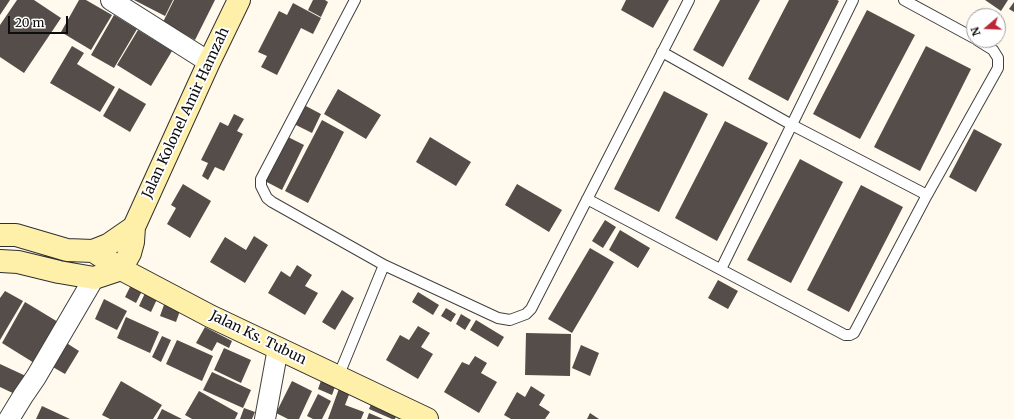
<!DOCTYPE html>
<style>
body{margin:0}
#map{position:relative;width:1014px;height:419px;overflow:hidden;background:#fffaed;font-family:Merriweather,serif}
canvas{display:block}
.north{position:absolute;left:966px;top:8px;width:40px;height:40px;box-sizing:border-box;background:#fff;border:1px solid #9e9e9e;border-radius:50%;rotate:251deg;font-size:11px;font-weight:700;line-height:16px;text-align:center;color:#0d0d0d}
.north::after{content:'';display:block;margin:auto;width:14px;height:18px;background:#bb2737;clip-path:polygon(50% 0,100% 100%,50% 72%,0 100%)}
.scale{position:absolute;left:8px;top:16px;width:60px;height:18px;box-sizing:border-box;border:2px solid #0d0d0d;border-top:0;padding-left:5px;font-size:12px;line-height:14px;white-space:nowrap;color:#0d0d0d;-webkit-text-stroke:3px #fff;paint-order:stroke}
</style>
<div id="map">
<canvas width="1014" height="419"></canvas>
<div class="north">N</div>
<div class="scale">20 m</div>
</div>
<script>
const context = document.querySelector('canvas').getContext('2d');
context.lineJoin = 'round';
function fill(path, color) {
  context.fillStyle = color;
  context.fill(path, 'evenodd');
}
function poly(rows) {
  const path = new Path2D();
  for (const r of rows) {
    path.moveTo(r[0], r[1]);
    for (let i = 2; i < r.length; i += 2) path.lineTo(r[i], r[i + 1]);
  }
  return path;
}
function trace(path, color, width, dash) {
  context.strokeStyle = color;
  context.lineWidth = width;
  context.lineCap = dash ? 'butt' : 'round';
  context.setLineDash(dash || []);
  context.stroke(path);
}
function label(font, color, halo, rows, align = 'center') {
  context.font = font + ' Merriweather,serif';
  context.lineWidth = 4;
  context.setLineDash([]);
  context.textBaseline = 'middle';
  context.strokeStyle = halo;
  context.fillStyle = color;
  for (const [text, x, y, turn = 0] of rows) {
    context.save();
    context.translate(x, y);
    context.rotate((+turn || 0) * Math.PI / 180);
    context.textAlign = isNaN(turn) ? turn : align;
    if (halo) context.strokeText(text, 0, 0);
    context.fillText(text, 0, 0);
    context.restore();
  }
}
fill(poly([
 [0,0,10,0,0,15],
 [17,0,34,0,61,18,24,73,0,57,0,25],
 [79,0,86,0,112,15,91,50,61,32],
 [134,0,173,0,165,16],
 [174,0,215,0,195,40,163,22],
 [313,0,325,0,328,2,321,17,308,10],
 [626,0,669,0,653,28,621,10],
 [720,0,760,0,723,67,693,50],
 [789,0,837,0,839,1,788,101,748,79],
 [985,0,1008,0,1001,11],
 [1014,2,1014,12,1009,9],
 [293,3,321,18,313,34,301,28,277,75,261,67,267,56,258,52,279,11,287,15],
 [867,10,915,35,860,139,813,114],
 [114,15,137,29,114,68,91,55],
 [138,30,172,51,151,86,117,65],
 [72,46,84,53,77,64,115,87,100,112,50,83],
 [926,46,971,69,920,171,874,147],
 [119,88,146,104,130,132,103,116],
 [338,89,381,115,366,139,324,114],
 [664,91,708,114,659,212,614,189],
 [304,105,321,114,312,133,294,124],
 [234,114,244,119,237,131,243,134,224,171,215,167,208,180,202,176,208,163,201,160,220,122,228,126],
 [322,120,344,132,308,203,285,191],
 [725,121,768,143,717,241,675,218],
 [974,129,1002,144,976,192,949,177],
 [286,136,304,145,282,190,263,180],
 [430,137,471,162,456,186,416,162],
 [800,159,843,182,791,283,747,260],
 [183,184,211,201,190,238,167,224,176,208,171,205],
 [517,184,562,210,549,232,505,205],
 [861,185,903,207,849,312,807,290],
 [605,220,616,227,603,248,592,241],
 [620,230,650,248,638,268,609,250],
 [254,236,268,245,245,283,210,262,225,237,246,250],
 [590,248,614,262,572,333,548,319],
 [297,265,312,275,305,286,318,293,305,315,268,293,281,271,290,277],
 [718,280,738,291,728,309,708,298],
 [132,283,143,289,136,303,125,297],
 [342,290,354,298,335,330,322,322],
 [5,291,23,301,0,340,0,298],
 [146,291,158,297,151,312,139,306],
 [418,292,439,305,433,315,412,302],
 [104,299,127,311,117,330,95,319],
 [25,302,63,325,39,366,2,343],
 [165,302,181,308,176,322,160,316],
 [446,308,456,314,451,322,441,316],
 [461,314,471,320,465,330,456,324],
 [126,317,159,332,150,353,117,338],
 [476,320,504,337,498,347,470,330],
 [418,326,430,333,421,347,433,354,418,379,386,360,400,335,409,340],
 [205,327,232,341,229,348,217,342,212,351,196,343],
 [526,333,571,334,570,376,525,375],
 [162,336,171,340,161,362,152,357],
 [177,340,213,356,202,381,166,364],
 [65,342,79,351,65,374,51,366],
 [581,345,599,353,590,376,572,368],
 [224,348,251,360,241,383,214,370],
 [475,356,487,363,481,373,497,382,479,413,444,392,462,362,469,365],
 [0,364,28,377,19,396,0,387],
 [212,372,251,390,243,408,203,390],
 [322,378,336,384,332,395,318,389],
 [121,381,162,405,153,419,110,419,102,415],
 [292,381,312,391,299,419,288,419,276,413],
 [341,383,352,387,345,405,364,412,361,419,328,419],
 [531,386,545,395,539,405,550,412,545,419,511,419,504,415,517,392,525,397],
 [199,391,238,413,235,419,192,419,185,415],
 [318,394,331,401,322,419,313,419,307,416],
 [373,399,398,411,395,419,392,419,369,409],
 [42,406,70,419,36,419],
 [244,408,255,412,252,419,240,419],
 [162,409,182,419,157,419],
 [369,413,383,419,367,419],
 [590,413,599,419,587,419]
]), '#554d49');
const lane = poly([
 [904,0,974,38],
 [662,52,792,125,927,195],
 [587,199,845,335,850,335,854,333,927,195,998,68,998,58,993,50,977,40],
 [384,265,498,318,510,320,526,314,531,309,689,0],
 [721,269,853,0],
 [338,377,384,265,272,202,267,198,261,186,261,179,355,0]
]);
const street = poly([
 [111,0,209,62],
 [9,419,23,396,36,377,94,278],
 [265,419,278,348]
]);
const secondary = poly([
 [0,235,16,235,67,250,93,251,108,245,134,227],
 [93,251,121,269,210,316,427,419],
 [0,261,18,262,59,272,94,278,121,269,130,253,133,242,134,227,209,62,239,0]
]);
trace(lane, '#404040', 12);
trace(street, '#404040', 22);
trace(secondary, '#2f2f2f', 24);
trace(lane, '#fff', 10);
trace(street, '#fff', 20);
trace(secondary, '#feefa9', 22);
label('14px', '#0d0d0d', '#fff', [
 ["Jalan Kolonel Amir Hamzah",186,113,-65],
 ["Jalan Ks. Tubun",258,338,26]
]);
</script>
